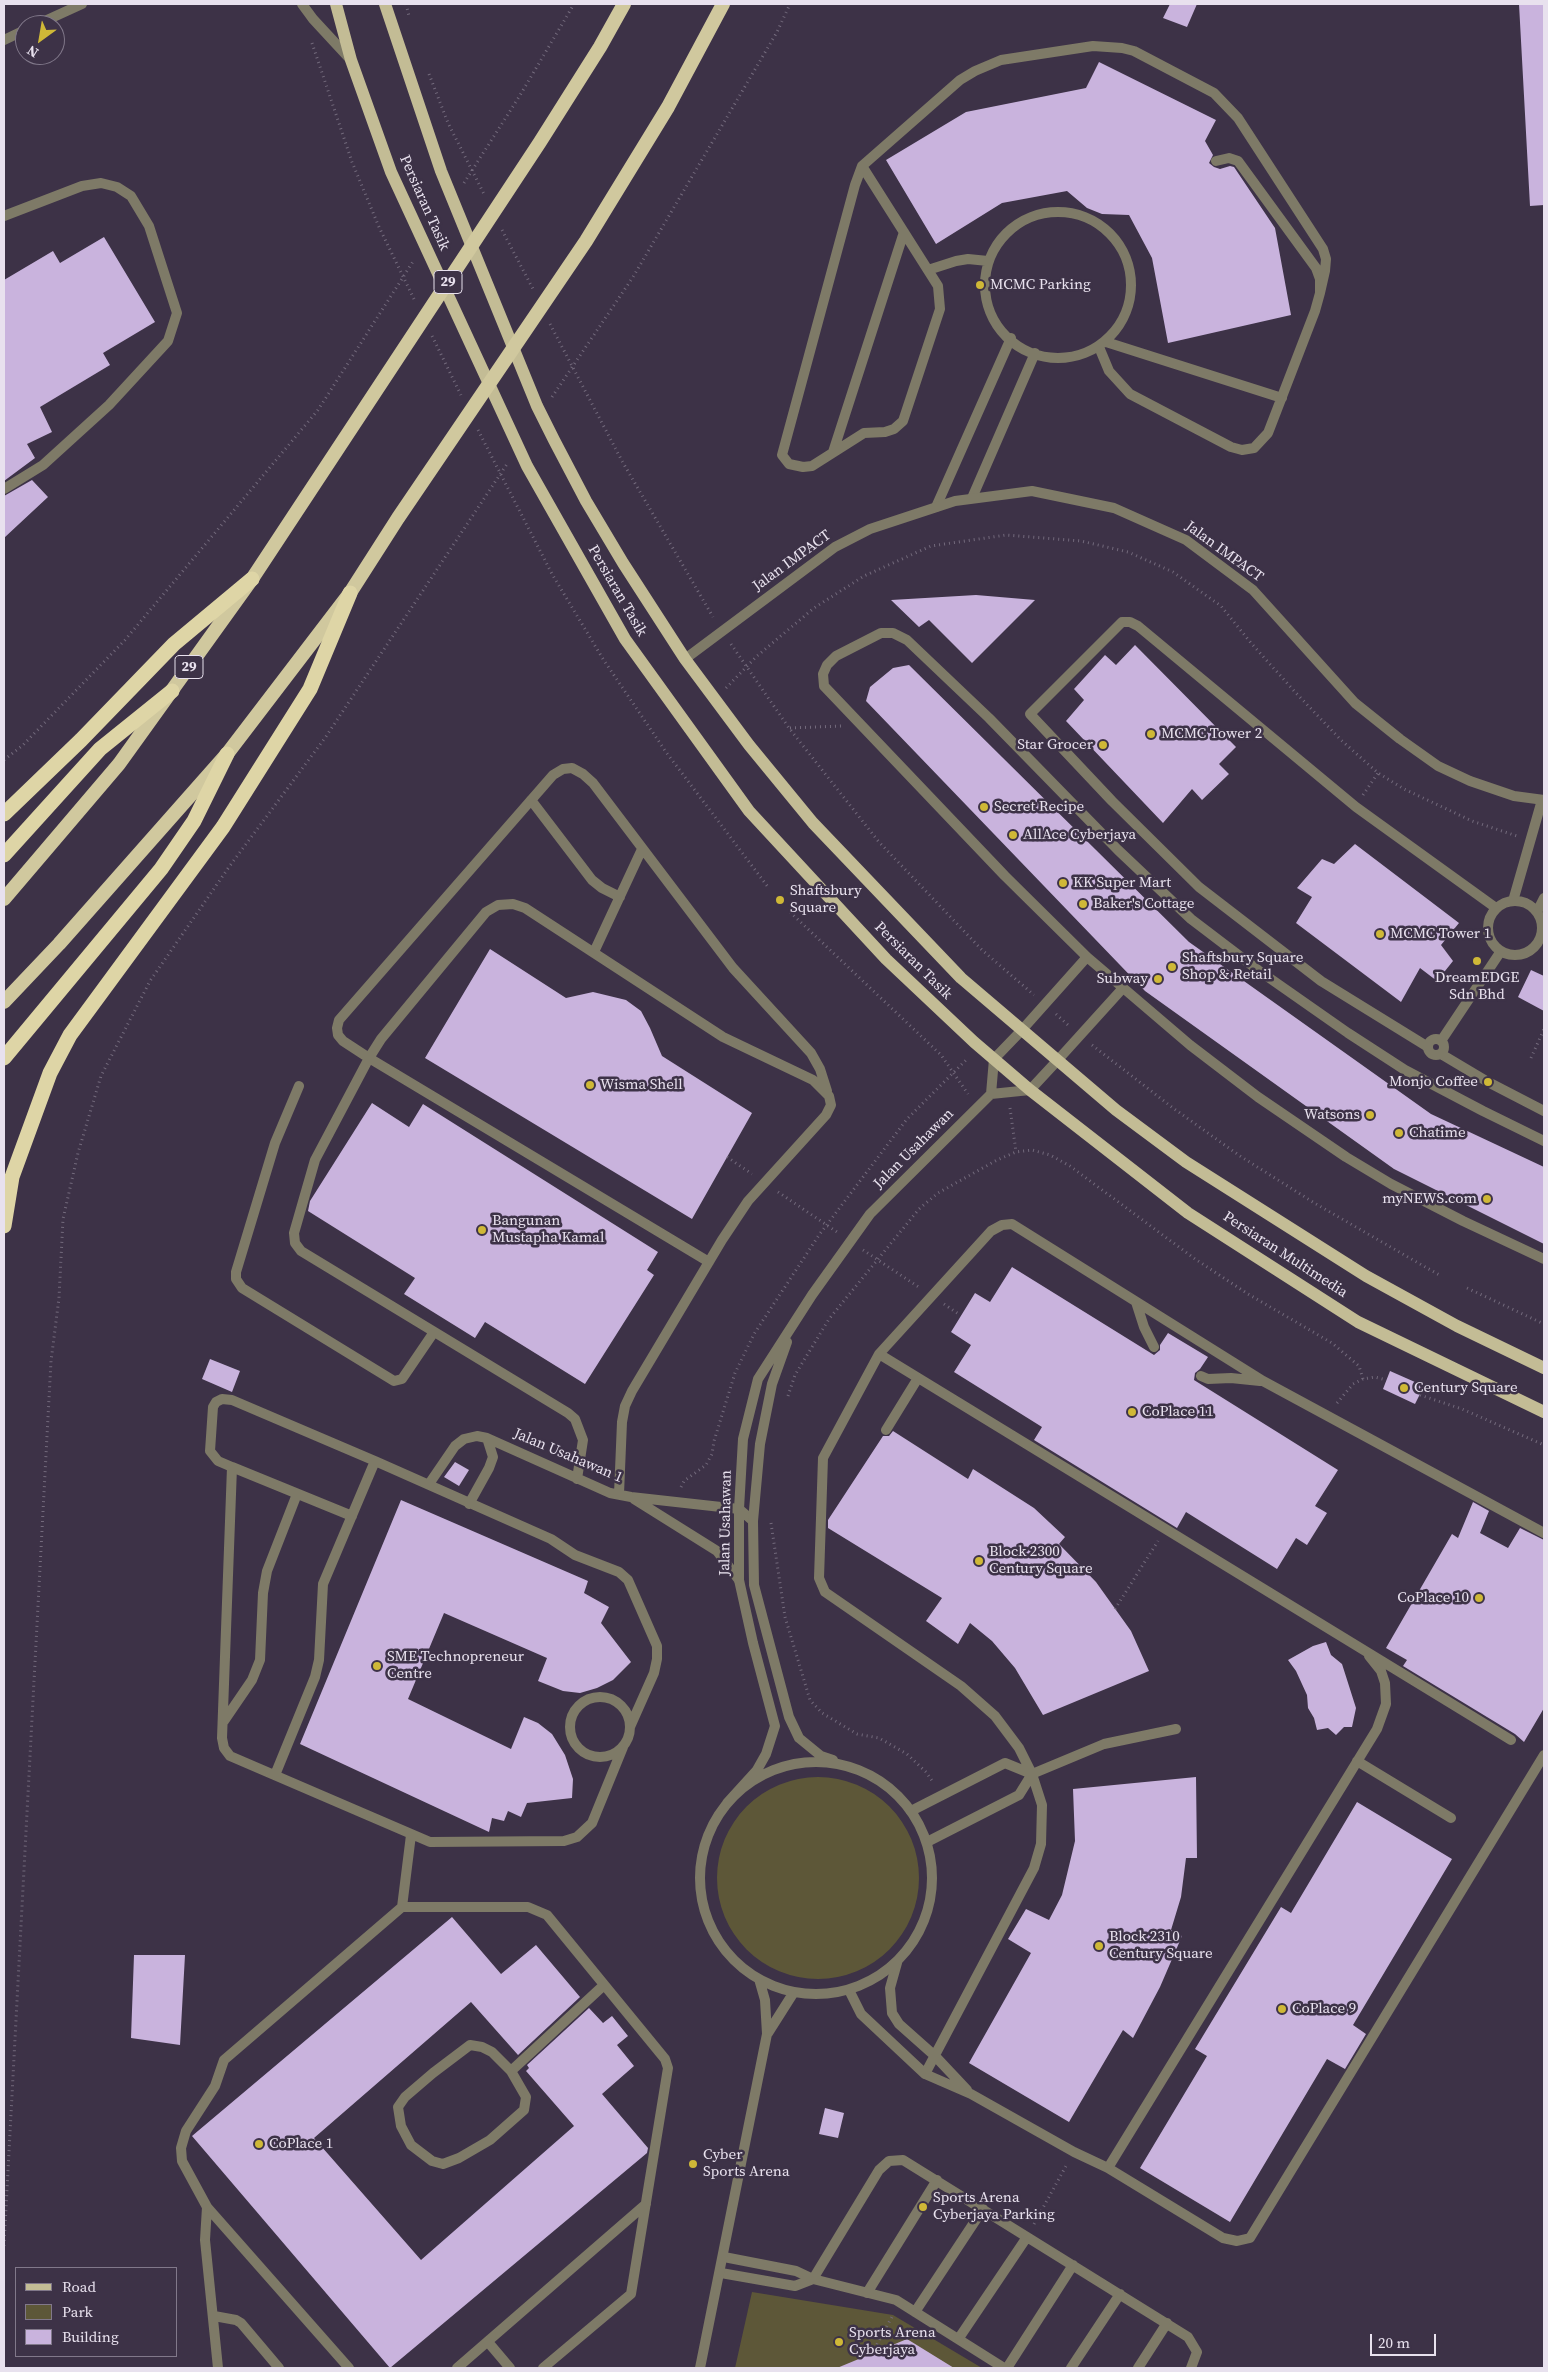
<!DOCTYPE html>
<style>
body{margin:0}
#map{position:relative;width:1548px;height:2372px;overflow:hidden;background:#3d3247;font-family:"Source Serif 4",serif}
canvas{display:block}
.frame{position:absolute;inset:0;border:5px solid #e8e1ee;pointer-events:none}
.legend{position:absolute;left:15px;top:2267px;width:162px;height:90px;box-sizing:border-box;background:#3d3247;border:1px solid #81788a;margin:0;padding:6px 9px;list-style:none;font-size:15px;color:#e8e1ee}
.legend li{display:flex;align-items:center;gap:10px;height:25px}
.legend b{width:25px;border:1px solid #81788a}
.north{position:absolute;left:15px;top:15px;width:50px;height:50px;box-sizing:border-box;background:#3d3247;border:1px solid #81788a;border-radius:50%;rotate:212deg;font-size:14px;font-weight:700;line-height:20px;text-align:center;color:#e8e1ee}
.north::after{content:'';display:block;margin:auto;width:18px;height:22px;background:#cfb837;clip-path:polygon(50% 0,100% 100%,50% 72%,0 100%)}
.scale{position:absolute;left:1370px;top:2334px;width:66px;height:22px;box-sizing:border-box;border:2px solid #e8e1ee;border-top:0;padding-left:6px;font-size:15px;line-height:18px;white-space:nowrap;color:#e8e1ee;-webkit-text-stroke:4px #3d3247;paint-order:stroke}
</style>
<div id="map">
<canvas width="1548" height="2372"></canvas>
<div class="frame"></div>
<ul class="legend">
<li><b style="height:6px;background:#c3bc95"></b>Road</li>
<li><b style="height:14px;background:#5d5738"></b>Park</li>
<li><b style="height:14px;background:#c9b3dd"></b>Building</li>
</ul>
<div class="north">N</div>
<div class="scale">20 m</div>
</div>
<script>
const context = document.querySelector('canvas').getContext('2d');
context.lineJoin = 'round';
function fill(path, color) {
  context.fillStyle = color;
  context.fill(path, 'evenodd');
}
function poly(rows) {
  const path = new Path2D();
  for (const r of rows) {
    if (r.length === 3) {
      path.moveTo(r[0] + r[2], r[1]);
      path.arc(r[0], r[1], r[2], 0, 2 * Math.PI);
      continue;
    }
    path.moveTo(r[0], r[1]);
    for (let i = 2; i < r.length; i += 2) path.lineTo(r[i], r[i + 1]);
  }
  return path;
}
function trace(path, color, width, dash) {
  context.strokeStyle = color;
  context.lineWidth = width;
  context.lineCap = dash ? 'butt' : 'round';
  context.setLineDash(dash || []);
  context.stroke(path);
}
function label(font, color, halo, rows, align = 'center') {
  context.font = font + ' "Source Serif 4",serif';
  context.lineWidth = 5;
  context.setLineDash([]);
  context.textBaseline = 'middle';
  context.strokeStyle = halo;
  context.fillStyle = color;
  for (const [text, x, y, turn = 0] of rows) {
    context.save();
    context.translate(x, y);
    context.rotate((+turn || 0) * Math.PI / 180);
    context.textAlign = isNaN(turn) ? turn : align;
    if (halo) context.strokeText(text, 0, 0);
    context.fillText(text, 0, 0);
    context.restore();
  }
}
fill(poly([
 [818,1878,101],
 [752,2292,893,2315,982,2368,735,2368]
]), '#5d5738');
fill(poly([
 [1170,4,1197,4,1187,27,1163,18],
 [1519,4,1544,4,1544,205,1530,206],
 [1099,62,1216,120,1205,141,1213,155,1209,163,1214,167,1220,169,1230,166,1234,167,1275,228,1291,315,1168,343,1152,258,1129,215,1102,214,1087,208,1067,191,1002,203,936,244,886,160,966,112,1086,88],
 [104,237,155,322,103,353,110,365,40,407,52,432,27,444,35,458,4,481,4,280,53,251,60,263],
 [32,480,48,497,4,538,4,496],
 [976,595,1035,600,972,663,929,620,919,627,891,600],
 [1135,645,1236,747,1219,764,1229,774,1202,800,1192,789,1163,823,1066,721,1084,700,1074,689,1105,655,1116,665],
 [909,665,1189,942,1431,1114,1544,1167,1544,1244,1394,1169,1145,991,866,701,870,687,893,668],
 [1355,844,1459,923,1441,945,1453,961,1437,981,1420,968,1401,1002,1296,923,1312,897,1297,888,1322,859,1334,864],
 [490,949,566,998,593,992,626,1000,641,1011,650,1028,662,1056,752,1113,692,1219,425,1058],
 [1531,970,1544,976,1544,1011,1518,997],
 [372,1103,409,1127,423,1104,658,1252,647,1270,654,1275,585,1384,485,1322,475,1338,404,1294,415,1278,308,1211,310,1201],
 [1012,1267,1154,1355,1160,1350,1160,1345,1168,1333,1208,1357,1200,1369,1195,1373,1194,1380,1338,1470,1315,1506,1327,1513,1307,1545,1296,1538,1277,1569,1186,1512,1177,1528,1034,1440,1042,1427,954,1372,971,1345,951,1332,975,1293,990,1302],
 [210,1359,240,1371,232,1392,202,1379],
 [1390,1371,1424,1386,1415,1404,1383,1389],
 [893,1431,968,1479,973,1469,1034,1508,1065,1537,1059,1544,1096,1582,1131,1631,1149,1671,1043,1715,1015,1668,992,1641,970,1623,958,1644,926,1621,942,1598,828,1528,828,1520,883,1436,889,1436],
 [455,1462,469,1470,459,1486,444,1477],
 [401,1500,588,1581,584,1593,609,1607,601,1623,631,1662,613,1680,597,1688,580,1693,563,1691,538,1681,547,1658,444,1613,408,1699,511,1749,524,1717,538,1723,552,1734,565,1755,573,1779,572,1798,527,1803,521,1817,508,1811,504,1821,492,1818,489,1832,300,1744],
 [1473,1502,1489,1511,1480,1533,1508,1548,1520,1528,1544,1540,1544,1708,1524,1742,1515,1734,1403,1666,1407,1660,1386,1648,1452,1534,1458,1538],
 [1326,1642,1331,1655,1342,1664,1356,1708,1352,1727,1344,1727,1336,1735,1328,1728,1317,1730,1314,1718,1308,1708,1307,1695,1296,1671,1288,1660,1313,1646],
 [1196,1777,1197,1858,1186,1858,1181,1897,1171,1930,1182,1936,1160,1987,1133,2038,1123,2030,1069,2122,969,2063,1031,1953,1008,1939,1026,1909,1049,1920,1062,1895,1075,1841,1073,1789],
 [1357,1802,1452,1859,1353,2025,1366,2034,1345,2069,1327,2059,1230,2222,1140,2168,1207,2056,1195,2049,1281,1907,1291,1913],
 [452,1917,501,1974,536,1945,580,1997,518,2055,471,2002,314,2138,421,2260,574,2126,526,2071,529,2068,527,2065,589,2008,603,2023,612,2016,628,2036,617,2045,634,2066,602,2094,648,2148,647,2153,390,2368,192,2136],
 [134,1955,185,1955,180,2045,131,2038],
 [825,2108,844,2113,838,2138,819,2134],
 [907,2339,954,2368,837,2368]
]), '#c9b3dd');
trace(poly([
 [406,4,409,16],
 [312,43,352,162,379,227,415,301],
 [429,74,448,123,485,196],
 [464,183,519,97,574,4],
 [502,230,533,289],
 [550,324,622,461,713,617],
 [432,336,461,395],
 [552,397,633,277,777,32,790,4],
 [478,430,552,574,603,659,666,752,768,887],
 [731,644,789,728,879,842,982,950,1034,995],
 [726,688,757,656,814,608,864,576,931,546,1006,535,1081,541,1128,552,1173,572,1221,606,1251,643,1296,693,1341,740,1378,773,1404,789,1472,821,1517,836],
 [790,728,841,726],
 [4,760,23,745,125,640,318,410,414,260],
 [1363,795,1378,773],
 [790,912,941,1055,968,1094],
 [1056,1014,1068,1025],
 [1092,1045,1173,1108,1240,1156,1316,1204,1441,1276],
 [1531,1058,1544,1029],
 [1010,1108,1016,1152],
 [727,1157,752,1174],
 [778,1192,837,1232],
 [863,1250,920,1288],
 [1467,1288,1544,1324],
 [944,1304,960,1315],
 [1420,1395,1462,1409,1544,1445],
 [788,1396,795,1375,829,1319,919,1209,938,1193,997,1160,1016,1152,1032,1150,1050,1155,1070,1166,1195,1259,1248,1294,1332,1343,1359,1366,1363,1379],
 [1337,1403,1353,1384,1363,1379,1375,1377,1386,1380],
 [681,1487,684,1481,706,1465,712,1454,714,1441,735,1373,754,1334,819,1235,907,1119,967,1059],
 [771,1523,785,1617,810,1700,822,1713,857,1734,879,1738,907,1754,926,1772,933,1782],
 [1115,1609,1158,1541],
 [1034,2224,1066,2166],
 [4,2246,51,1361,59,1298,63,1219,78,1153,101,1076,150,981,229,867,325,738,507,464],
 [872,2353,893,2315]
]), '#736a7c', 3, [1, 4]);
trace(poly([
 [302,4,313,19,350,59],
 [36,25,82,4],
 [4,40,25,30],
 [862,166,938,286,940,309,903,421,894,429,885,432,864,433,812,466,803,467,789,464,782,455,855,185,862,166,960,80,975,71,1001,60,1093,46,1122,48,1134,51,1214,93,1238,118,1323,249,1326,259,1325,271,1320,293],
 [1058,285,73],
 [4,216,82,186,101,183,117,187,131,196,149,226,177,313,168,341,109,405,43,465,4,489],
 [928,270,956,261,968,259,988,261],
 [1106,342,1282,398],
 [1099,347,1109,371,1130,394,1231,447,1242,450,1254,448,1268,433,1315,311,1320,293,1320,279,1316,268,1238,161,1229,158,1216,161],
 [833,452,904,232],
 [972,498,1035,353],
 [936,507,1011,338],
 [531,800,592,880,602,888,620,897],
 [1515,928,27],
 [1513,901,1542,800],
 [1537,912,1544,898],
 [594,952,642,849],
 [1021,1031,1087,957],
 [1436,1047,8],
 [1441,1041,1501,951],
 [1428,1047,1321,981,1199,887,1112,801,1030,714,1122,622,1130,622,1138,626,1356,807,1496,908],
 [1441,1054,1488,1082,1544,1111],
 [1056,1062,1123,988],
 [299,1086,275,1143,236,1272,236,1279,242,1288,394,1381,402,1379,434,1332],
 [1544,1141,1483,1111,1405,1070,1348,1033,1258,970,1191,919,1118,850,989,718,907,640,893,633,881,633,836,656,827,665,823,674,824,686,1005,876,1087,957,1190,1045,1258,1097,1346,1157,1391,1184,1463,1221,1544,1259],
 [709,1262,369,1058,343,1041,338,1035,337,1028,339,1020,553,775,563,769,572,768,583,774,593,783,733,968,811,1053,820,1069,827,1091],
 [1136,1302,1144,1327,1154,1347],
 [879,1354,1511,1740],
 [1201,1376,1208,1379,1231,1378,1260,1381],
 [886,1430,918,1378],
 [375,1461,232,1400,222,1399,216,1402,213,1407,210,1451,218,1461,232,1467,222,1738,224,1748,230,1756,430,1842,564,1841,577,1837,592,1823,623,1747],
 [232,1467,352,1516],
 [577,1479,583,1440,575,1419,568,1413,301,1251,295,1243,294,1233,315,1160,369,1058,381,1039,486,912,498,905,513,904,525,908,723,1037,813,1080,829,1096,831,1105,826,1115,748,1201,722,1240,632,1391,625,1406,622,1422,619,1494],
 [429,1484,455,1446,464,1439,477,1436,487,1438,610,1493,631,1497,739,1509,753,1521],
 [634,1499,717,1551,739,1580],
 [469,1504,489,1468,493,1457,487,1438],
 [600,1727,30],
 [224,1721,252,1680,260,1660,263,1593,267,1571,297,1494],
 [1357,1761,1451,1818],
 [275,1775,315,1677,319,1660,323,1584,375,1461,551,1539,575,1555,619,1572,628,1580,657,1646,657,1659,654,1673,630,1727],
 [911,1811,1005,1763,1032,1774],
 [927,1842,1019,1795,1032,1774,1104,1744,1176,1729],
 [402,1907,411,1835],
 [897,1963,890,1988,892,2013,899,2024,935,2056,967,2090],
 [849,1990,861,2014,925,2074,971,2094,1074,2152,1108,2168,1223,2238,1237,2241,1250,2238,1544,1755],
 [511,2071,492,2052,482,2047,470,2045,433,2073,405,2097,398,2107,401,2126,411,2145,432,2161,443,2164,459,2158,490,2140,524,2110,526,2097,511,2071,604,1985],
 [925,2074,1034,1868,1041,1844,1042,1805,1032,1774,1019,1748,995,1716,961,1686,825,1592,819,1578,823,1458,879,1354,991,1231,1002,1225,1012,1224,1263,1381,1544,1533],
 [1108,2168,1377,1729,1386,1704,1385,1683,1381,1671,1369,1656],
 [207,2207,205,2240,218,2368],
 [724,2257,796,2271,813,2279,896,2300,1004,2368],
 [721,2273,795,2286,813,2279,879,2170,889,2161,903,2160,1188,2337,1197,2352,1191,2368],
 [867,2293,937,2180],
 [915,2312,983,2209],
 [214,2316,236,2320,241,2323,279,2368],
 [959,2338,1027,2237],
 [488,2342,510,2368],
 [349,2368,207,2207,182,2161,181,2148,186,2131,215,2086,224,2060,402,1907,528,1907,547,1915,665,2059,668,2068,631,2294,543,2368],
 [457,2368,646,2204],
 [1007,2368,1073,2265],
 [1071,2368,1120,2294],
 [1138,2368,1167,2323]
]), '#7e7a67', 10);
trace(poly([
 [991,1094,994,1059,1021,1031],
 [787,1342,772,1384,760,1444,753,1521,754,1585,789,1717,799,1738,821,1756,833,1760],
 [816,1878,116],
 [727,1803,757,1770,766,1754,775,1726,753,1643,739,1580,739,1509,743,1439,758,1379,812,1295,870,1214,991,1094,1030,1090,1056,1062],
 [768,2033,794,1992],
 [700,2368,767,2034,765,2000,759,1979]
]), '#7e7a67', 10);
trace(poly([
 [685,659,835,547,870,529,955,501,1032,491,1114,508,1186,540,1253,590,1355,703,1400,739,1438,766,1470,781,1514,796,1544,800]
]), '#7e7a67', 10);
trace(poly([
 [336,4,351,60,391,172,527,466,625,639,749,811,886,959,974,1042,1030,1090,1188,1213,1358,1322,1544,1412],
 [385,4,441,171,537,406,554,440,586,501,623,563,685,659,749,745,813,823,961,978,1116,1110,1186,1162,1366,1276,1457,1326,1544,1368]
]), '#c3bc95', 12);
trace(poly([
 [4,899,119,764,252,579,540,142,600,47,624,4],
 [4,1002,59,944,227,754,350,593,398,518,586,241,668,107,723,4]
]), '#d0c89e', 14);
trace(poly([
 [4,814,81,740,174,644,252,579],
 [4,855,100,749,172,691],
 [4,1058,161,869,194,821,227,754],
 [4,1226,12,1177,50,1073,70,1035,223,827,310,689,350,593]
]), '#ded5a6', 15);
for (const [x, y, r, color] of [
 [980,285,5,"#cfb837"],
 [1151,734,5,"#cfb837"],
 [1103,745,5,"#cfb837"],
 [984,807,5,"#cfb837"],
 [1013,835,5,"#cfb837"],
 [1063,883,5,"#cfb837"],
 [780,900,5,"#cfb837"],
 [1083,904,5,"#cfb837"],
 [1380,934,5,"#cfb837"],
 [1477,961,5,"#cfb837"],
 [1172,967,5,"#cfb837"],
 [1158,979,5,"#cfb837"],
 [1488,1082,5,"#cfb837"],
 [590,1085,5,"#cfb837"],
 [1370,1115,5,"#cfb837"],
 [1399,1133,5,"#cfb837"],
 [1487,1199,5,"#cfb837"],
 [482,1230,5,"#cfb837"],
 [1404,1388,5,"#cfb837"],
 [1132,1412,5,"#cfb837"],
 [979,1561,5,"#cfb837"],
 [1479,1598,5,"#cfb837"],
 [377,1666,5,"#cfb837"],
 [1099,1946,5,"#cfb837"],
 [1282,2009,5,"#cfb837"],
 [259,2144,5,"#cfb837"],
 [693,2164,5,"#cfb837"],
 [923,2207,5,"#cfb837"],
 [839,2342,5,"#cfb837"]
]) {
  const dot = new Path2D();
  dot.arc(x, y, r, 0, 2 * Math.PI);
  context.fillStyle = color;
  context.fill(dot);
  trace(dot, '#3d3247', 2);
}
for (const [x, y, w] of [
 [448,282,28],
 [189,667,28]
]) {
  const box = new Path2D();
  box.roundRect(x - w / 2, y - 11.5, w, 23, 4);
  context.fillStyle = '#3d3247';
  context.fill(box);
  trace(box, '#e8e1ee', 1);
}
label('bold 14px', '#e8e1ee', null, [
 ["29",448,282],
 ["29",189,667]
]);
label('15px', '#e8e1ee', '#3d3247', [
 ["Persiaran Tasik",424,203,66],
 ["Jalan IMPACT",1224,552,36],
 ["Jalan IMPACT",792,561,-36],
 ["Persiaran Tasik",617,591,60],
 ["Persiaran Tasik",913,961,45],
 ["Jalan Usahawan",914,1149,-45],
 ["Persiaran Multimedia",1285,1255,33],
 ["Jalan Usahawan 1",568,1456,23],
 ["Jalan Usahawan",726,1523,-89]
]);
label('15px', '#e8e1ee', '#3d3247', [
 ["MCMC Parking",990,285],
 ["MCMC Tower 2",1161,734],
 ["Star Grocer",1093,745,"right"],
 ["Secret Recipe",994,807],
 ["AllAce Cyberjaya",1023,835],
 ["KK Super Mart",1073,883],
 ["Shaftsbury",790,891],
 ["Square",790,908],
 ["Baker's Cottage",1093,904],
 ["MCMC Tower 1",1390,934],
 ["Shaftsbury Square",1182,958],
 ["Shop & Retail",1182,975],
 ["DreamEDGE",1477,978,"center"],
 ["Sdn Bhd",1477,995,"center"],
 ["Subway",1148,979,"right"],
 ["Monjo Coffee",1478,1082,"right"],
 ["Wisma Shell",600,1085],
 ["Watsons",1360,1115,"right"],
 ["Chatime",1409,1133],
 ["myNEWS.com",1477,1199,"right"],
 ["Bangunan",492,1221],
 ["Mustapha Kamal",492,1238],
 ["Century Square",1414,1388],
 ["CoPlace 11",1142,1412],
 ["Block 2300",989,1552],
 ["Century Square",989,1569],
 ["CoPlace 10",1469,1598,"right"],
 ["SME Technopreneur",387,1657],
 ["Centre",387,1674],
 ["Block 2310",1109,1937],
 ["Century Square",1109,1954],
 ["CoPlace 9",1292,2009],
 ["CoPlace 1",269,2144],
 ["Cyber",703,2155],
 ["Sports Arena",703,2172],
 ["Sports Arena",933,2198],
 ["Cyberjaya Parking",933,2215],
 ["Sports Arena",849,2333],
 ["Cyberjaya",849,2350]
], 'left');
</script>
